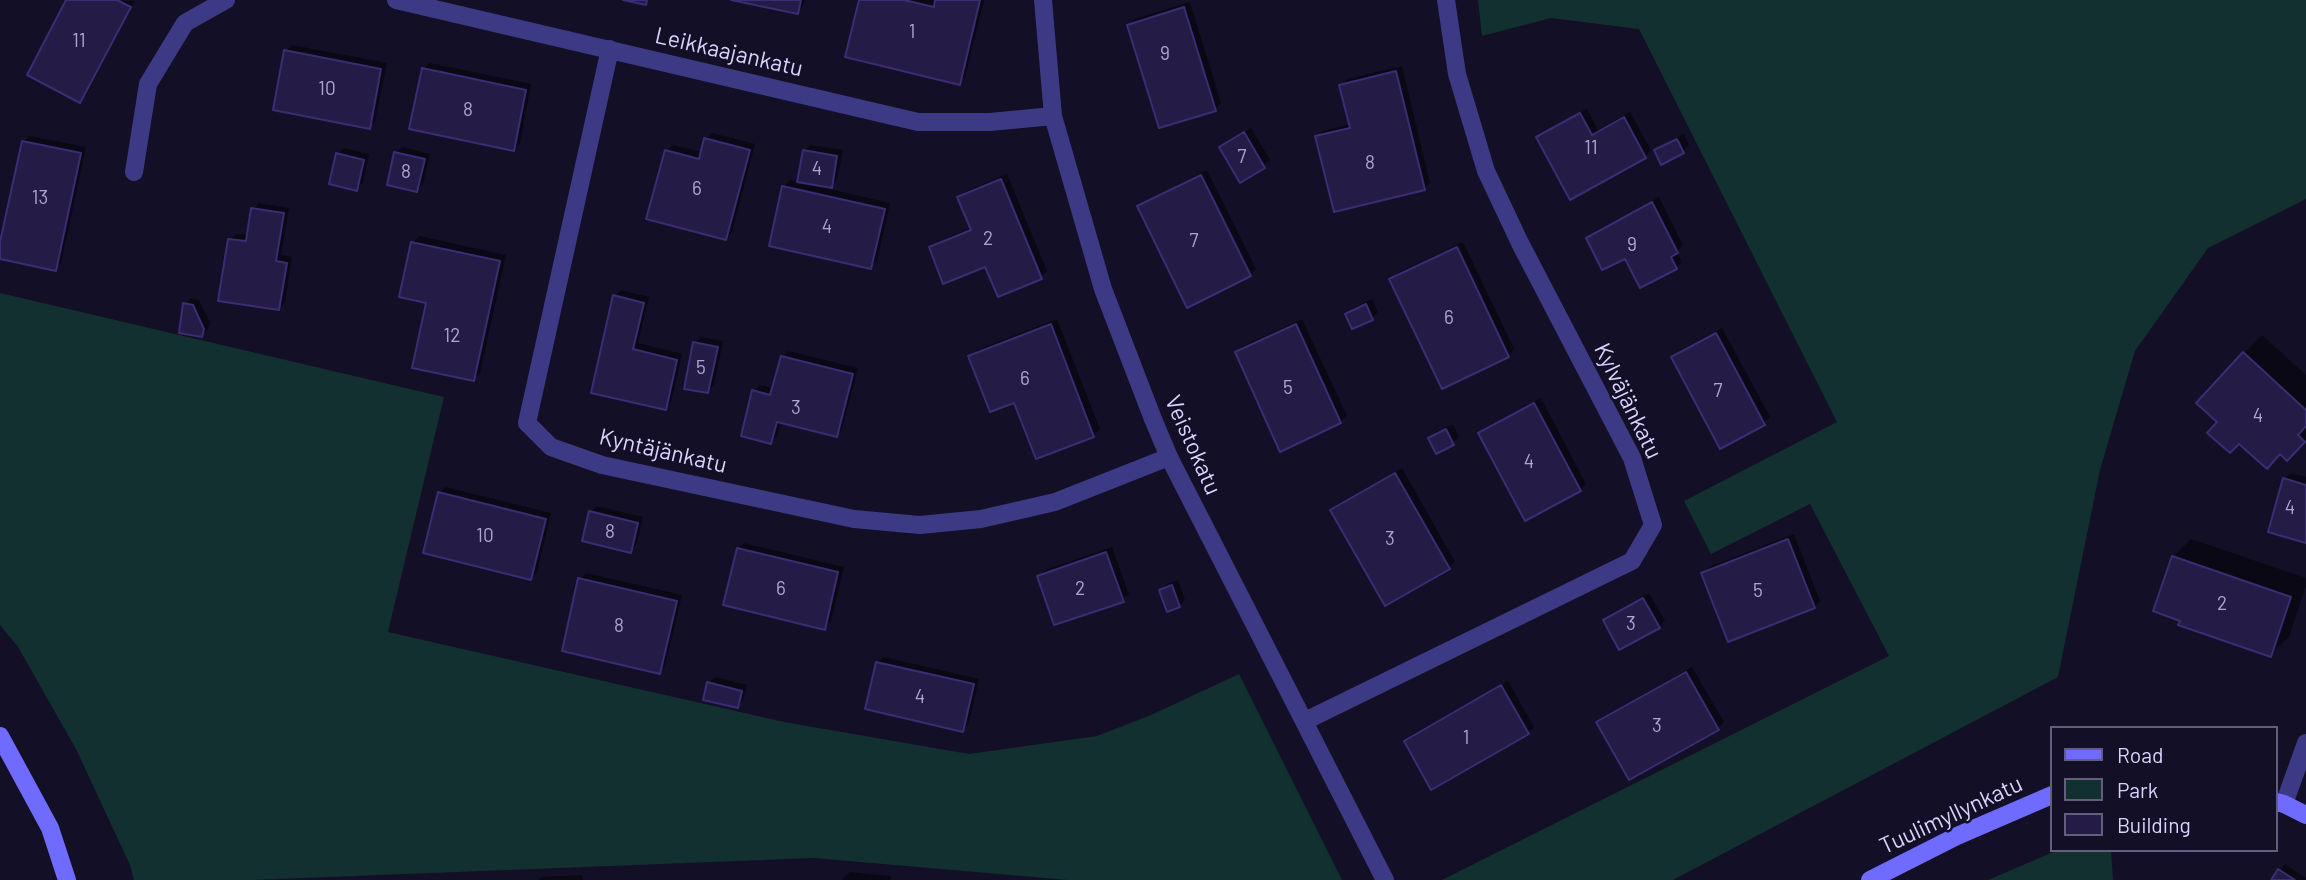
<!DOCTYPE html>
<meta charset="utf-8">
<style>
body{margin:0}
#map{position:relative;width:2306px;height:880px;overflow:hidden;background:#130f26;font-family:Barlow,sans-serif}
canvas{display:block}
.legend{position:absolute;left:2050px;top:726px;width:228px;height:126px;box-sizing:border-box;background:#130f26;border:2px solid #625e7d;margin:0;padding:9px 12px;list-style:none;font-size:21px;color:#d9d4ff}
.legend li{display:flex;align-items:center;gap:14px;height:35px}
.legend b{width:35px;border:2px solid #625e7d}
</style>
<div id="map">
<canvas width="2306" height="880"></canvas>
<ul class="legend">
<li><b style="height:9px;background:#6f6bff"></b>Road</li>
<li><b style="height:19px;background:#12302f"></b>Park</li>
<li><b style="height:19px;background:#241b47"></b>Building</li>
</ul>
</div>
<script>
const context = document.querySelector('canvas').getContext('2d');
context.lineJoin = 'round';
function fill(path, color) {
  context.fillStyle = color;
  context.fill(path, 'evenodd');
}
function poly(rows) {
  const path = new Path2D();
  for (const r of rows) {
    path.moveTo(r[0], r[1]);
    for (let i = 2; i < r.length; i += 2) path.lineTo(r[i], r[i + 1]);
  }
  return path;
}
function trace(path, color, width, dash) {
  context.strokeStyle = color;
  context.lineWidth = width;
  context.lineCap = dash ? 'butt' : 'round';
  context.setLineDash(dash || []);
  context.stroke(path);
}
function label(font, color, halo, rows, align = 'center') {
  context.font = font + ' Barlow,sans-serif';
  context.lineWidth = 5;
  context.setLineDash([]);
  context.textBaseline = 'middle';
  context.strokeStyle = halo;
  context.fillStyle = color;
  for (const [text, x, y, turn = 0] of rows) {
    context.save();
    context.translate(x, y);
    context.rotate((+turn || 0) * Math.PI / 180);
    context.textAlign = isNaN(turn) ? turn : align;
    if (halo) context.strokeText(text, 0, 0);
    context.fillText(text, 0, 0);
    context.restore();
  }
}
fill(poly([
 [1478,0,2306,0,2306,199,2208,248,2135,351,2100,470,2058,677,1673,880,1442,880,1889,656,1810,504,1711,554,1684,501,1837,422,1639,29,1551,18,1482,36],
 [0,293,444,397,388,632,784,722,969,754,1097,736,1151,715,1239,674,1342,880,1068,880,814,858,253,880,134,880,130,865,76,749,18,647,0,625],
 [2058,850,2111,850,2113,880,1988,880]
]), '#12302f');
fill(poly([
 [68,0,135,1,86,95,80,101],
 [739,0,805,0,803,6,797,12],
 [861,0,984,0,965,77,959,83],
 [1190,2,1221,103,1215,109,1129,25,1135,19],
 [292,45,387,63,375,121,369,127,286,51],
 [430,63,531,84,520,143,514,149,423,69],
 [1402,66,1430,183,1424,189,1317,137,1323,131,1351,124,1341,85,1347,79],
 [1587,109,1598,130,1630,112,1651,150,1645,157,1538,138,1544,132],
 [1251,128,1270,160,1241,180,1222,148],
 [712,133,755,144,732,232,726,238,666,151,673,145,702,152,706,139],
 [1684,134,1689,145,1683,151,1662,162,1656,151,1662,145],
 [29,136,86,147,61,263,55,269,0,257,23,142],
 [810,145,843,150,837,180,829,189,890,203,877,261,870,267,784,187,790,180,799,182,804,151],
 [402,147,430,154,423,184,417,190,396,153],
 [344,148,369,154,363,182,356,189,337,154],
 [1207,170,1256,269,1250,275,1139,207,1145,201],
 [1007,174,1047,271,1041,277,986,264,931,248,937,242,972,227,959,197,966,191],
 [1659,197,1683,245,1677,252,1682,262,1676,268,1626,256,1588,238,1594,232],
 [259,203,289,208,281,255,292,257,285,302,279,309,230,240,236,234,248,235,253,209],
 [419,236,506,255,480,373,474,379,428,302,413,243],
 [1463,242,1514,349,1508,356,1391,279,1397,273],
 [621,290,649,297,638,343,682,354,671,402,665,408,593,392,615,296],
 [191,298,199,300,210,322,208,329,202,335,185,304],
 [1372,299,1378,312,1372,318,1347,314,1353,308],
 [1057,319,1100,429,1093,436,1037,457,1015,400,970,356,977,350],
 [1302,319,1347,416,1340,422,1281,449,1237,352,1243,346],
 [1722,328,1770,417,1764,423,1673,357,1679,351],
 [2262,335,2306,375,2306,440,2287,458,2281,453,2244,353],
 [701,337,723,341,714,385,708,391,695,343],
 [788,351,858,368,842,429,836,435,781,421,777,436,771,442,754,391,760,385,774,388,782,357],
 [1541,398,1586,484,1580,490,1480,433,1486,427],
 [1453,424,1459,437,1453,443,1437,452,1430,438,1436,432],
 [1402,468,1455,562,1448,568,1333,510,1339,504],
 [2291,473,2306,477,2306,541,2285,479],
 [445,487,551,513,537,572,531,578,439,493],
 [597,506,643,517,636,545,630,551,591,512],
 [1794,534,1820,601,1814,607,1703,573,1709,567],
 [2191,539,2306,578,2306,586,2289,637,2270,655,2173,557],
 [744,543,844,567,831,621,824,628,738,549],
 [1112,547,1129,594,1123,600,1039,576,1045,570],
 [586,573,682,595,665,666,659,672,580,579],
 [1178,580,1185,600,1179,606,1161,590,1167,584],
 [1649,593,1665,621,1659,627,1605,620,1611,614],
 [884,657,979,679,969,723,962,730,877,663],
 [1692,667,1724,722,1718,728,1598,723,1605,717],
 [715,677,747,685,743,700,737,707,709,683],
 [1508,681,1534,727,1528,733,1406,741,1412,735],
 [2285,864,2306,878,2306,880,2273,880],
 [850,872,891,876,891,880,841,880],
 [582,875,583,880,538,880,541,877]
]), '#0007');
const building = poly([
 [66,0,117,0,131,7,80,103,27,75,66,0],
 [623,0,647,0,646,5,623,0],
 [731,0,801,0,798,14,731,0],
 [859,0,904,0,934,7,935,0,980,0,960,85,845,57,859,0],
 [1184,7,1216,111,1159,128,1127,25,1184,7],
 [284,50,381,69,370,129,273,110,284,50],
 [422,68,526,90,514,151,409,129,422,68],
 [1396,71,1425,190,1334,212,1315,136,1350,128,1339,85,1396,71],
 [1580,113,1592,135,1624,117,1646,158,1570,200,1536,137,1580,113],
 [1244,132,1265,168,1240,183,1219,147,1244,132],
 [704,138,750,150,726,240,646,219,665,150,699,159,704,138],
 [1677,139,1684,153,1661,165,1654,150,1677,139],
 [22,141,81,153,56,271,0,259,0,242,22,141],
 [803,150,837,156,832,188,797,182,803,150],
 [394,152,425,159,417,192,387,185,394,152],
 [336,153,364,160,357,191,329,184,336,153],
 [1201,175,1251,276,1187,308,1137,206,1201,175],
 [1001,179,1042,279,998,297,985,267,943,284,929,247,971,230,957,197,1001,179],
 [782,186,885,209,871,269,769,246,782,186],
 [1652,202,1678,253,1671,257,1677,269,1640,288,1625,259,1602,270,1586,238,1652,202],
 [251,208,284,213,276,261,287,263,279,310,218,301,228,239,246,241,251,208],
 [411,242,500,261,474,381,412,368,426,303,399,297,411,242],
 [1457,247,1509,357,1442,389,1389,279,1457,247],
 [613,295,644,303,633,349,677,360,666,410,591,393,613,295],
 [183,303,193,305,204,329,202,337,179,333,183,303],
 [1366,304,1373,320,1352,329,1345,314,1366,304],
 [1051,324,1094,437,1036,459,1014,403,990,412,968,356,1051,324],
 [1296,324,1341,423,1280,452,1235,352,1296,324],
 [1716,333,1765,425,1720,449,1671,357,1716,333],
 [693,342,718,347,708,393,684,389,693,342],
 [2243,352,2306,410,2306,426,2298,435,2305,442,2287,461,2280,454,2267,469,2239,444,2230,453,2207,433,2217,422,2196,403,2243,352],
 [781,356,853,374,837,437,777,422,771,444,741,436,752,390,770,395,781,356],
 [1534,403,1581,491,1525,521,1478,433,1534,403],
 [1446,429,1454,445,1436,454,1428,438,1446,429],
 [1395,473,1450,569,1385,606,1330,510,1395,473],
 [2283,478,2306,485,2306,543,2268,532,2283,478],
 [438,492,546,519,531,580,423,553,438,492],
 [589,511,638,523,631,553,582,541,589,511],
 [1788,539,1815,608,1728,642,1701,573,1788,539],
 [737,548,838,572,825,630,723,605,737,548],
 [1106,552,1124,602,1054,625,1037,576,1106,552],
 [2172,556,2291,597,2271,657,2178,625,2180,621,2153,611,2172,556],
 [578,578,677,601,660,674,562,651,578,578],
 [1172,585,1180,607,1167,612,1159,590,1172,585],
 [1643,598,1660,628,1619,650,1603,620,1643,598],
 [876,662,974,684,963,732,865,709,876,662],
 [1686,672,1719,730,1629,780,1596,722,1686,672],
 [707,682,742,691,738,708,703,700,707,682],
 [1501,685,1529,734,1431,790,1404,741,1501,685],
 [2278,869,2295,880,2271,880,2278,869]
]);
fill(building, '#241b47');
trace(building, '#3b2d73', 2);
trace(poly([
 [396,0,918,122,990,122,1053,116],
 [1043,0,1053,116,1103,289,1153,419,1169,457,1385,880],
 [610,49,527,423,551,447,602,465,854,519,920,525,981,519,1055,502,1169,457],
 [134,172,148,84,185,23,226,0],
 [1305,721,1632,561,1653,525,1632,458,1520,243,1486,171,1457,74,1446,0],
 [2284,804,2306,743]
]), '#3d3a85', 18);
trace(poly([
 [0,736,50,828,67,880],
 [2276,802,2284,804,2306,815],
 [1870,880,1957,836,2052,795]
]), '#6f6bff', 18);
label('19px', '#aca6d1', null, [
 ["1",912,32],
 ["11",79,41],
 ["9",1165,54],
 ["10",327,89],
 ["8",468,110],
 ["11",1591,148],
 ["7",1242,157],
 ["8",1370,163],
 ["4",817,169],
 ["8",406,172],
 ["6",697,189],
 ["13",40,198],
 ["4",827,227],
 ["2",988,239],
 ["7",1194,241],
 ["9",1632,245],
 ["6",1449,318],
 ["12",452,336],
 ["5",701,368],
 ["6",1025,379],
 ["5",1288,388],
 ["7",1718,391],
 ["3",796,408],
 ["4",2258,416],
 ["4",1529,462],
 ["4",2290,508],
 ["8",610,532],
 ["10",485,536],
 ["3",1390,539],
 ["6",781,589],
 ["2",1080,589],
 ["5",1758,591],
 ["2",2222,604],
 ["3",1631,624],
 ["8",619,626],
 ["4",920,697],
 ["3",1657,726],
 ["1",1466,738]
]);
label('23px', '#d9d4ff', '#130f26', [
 ["Leikkaajankatu",729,52,13],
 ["Kylväjänkatu",1628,401,64],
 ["Veistokatu",1193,445,66],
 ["Kyntäjänkatu",663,451,13],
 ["Tuulimyllynkatu",1951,815,-25]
]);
</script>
